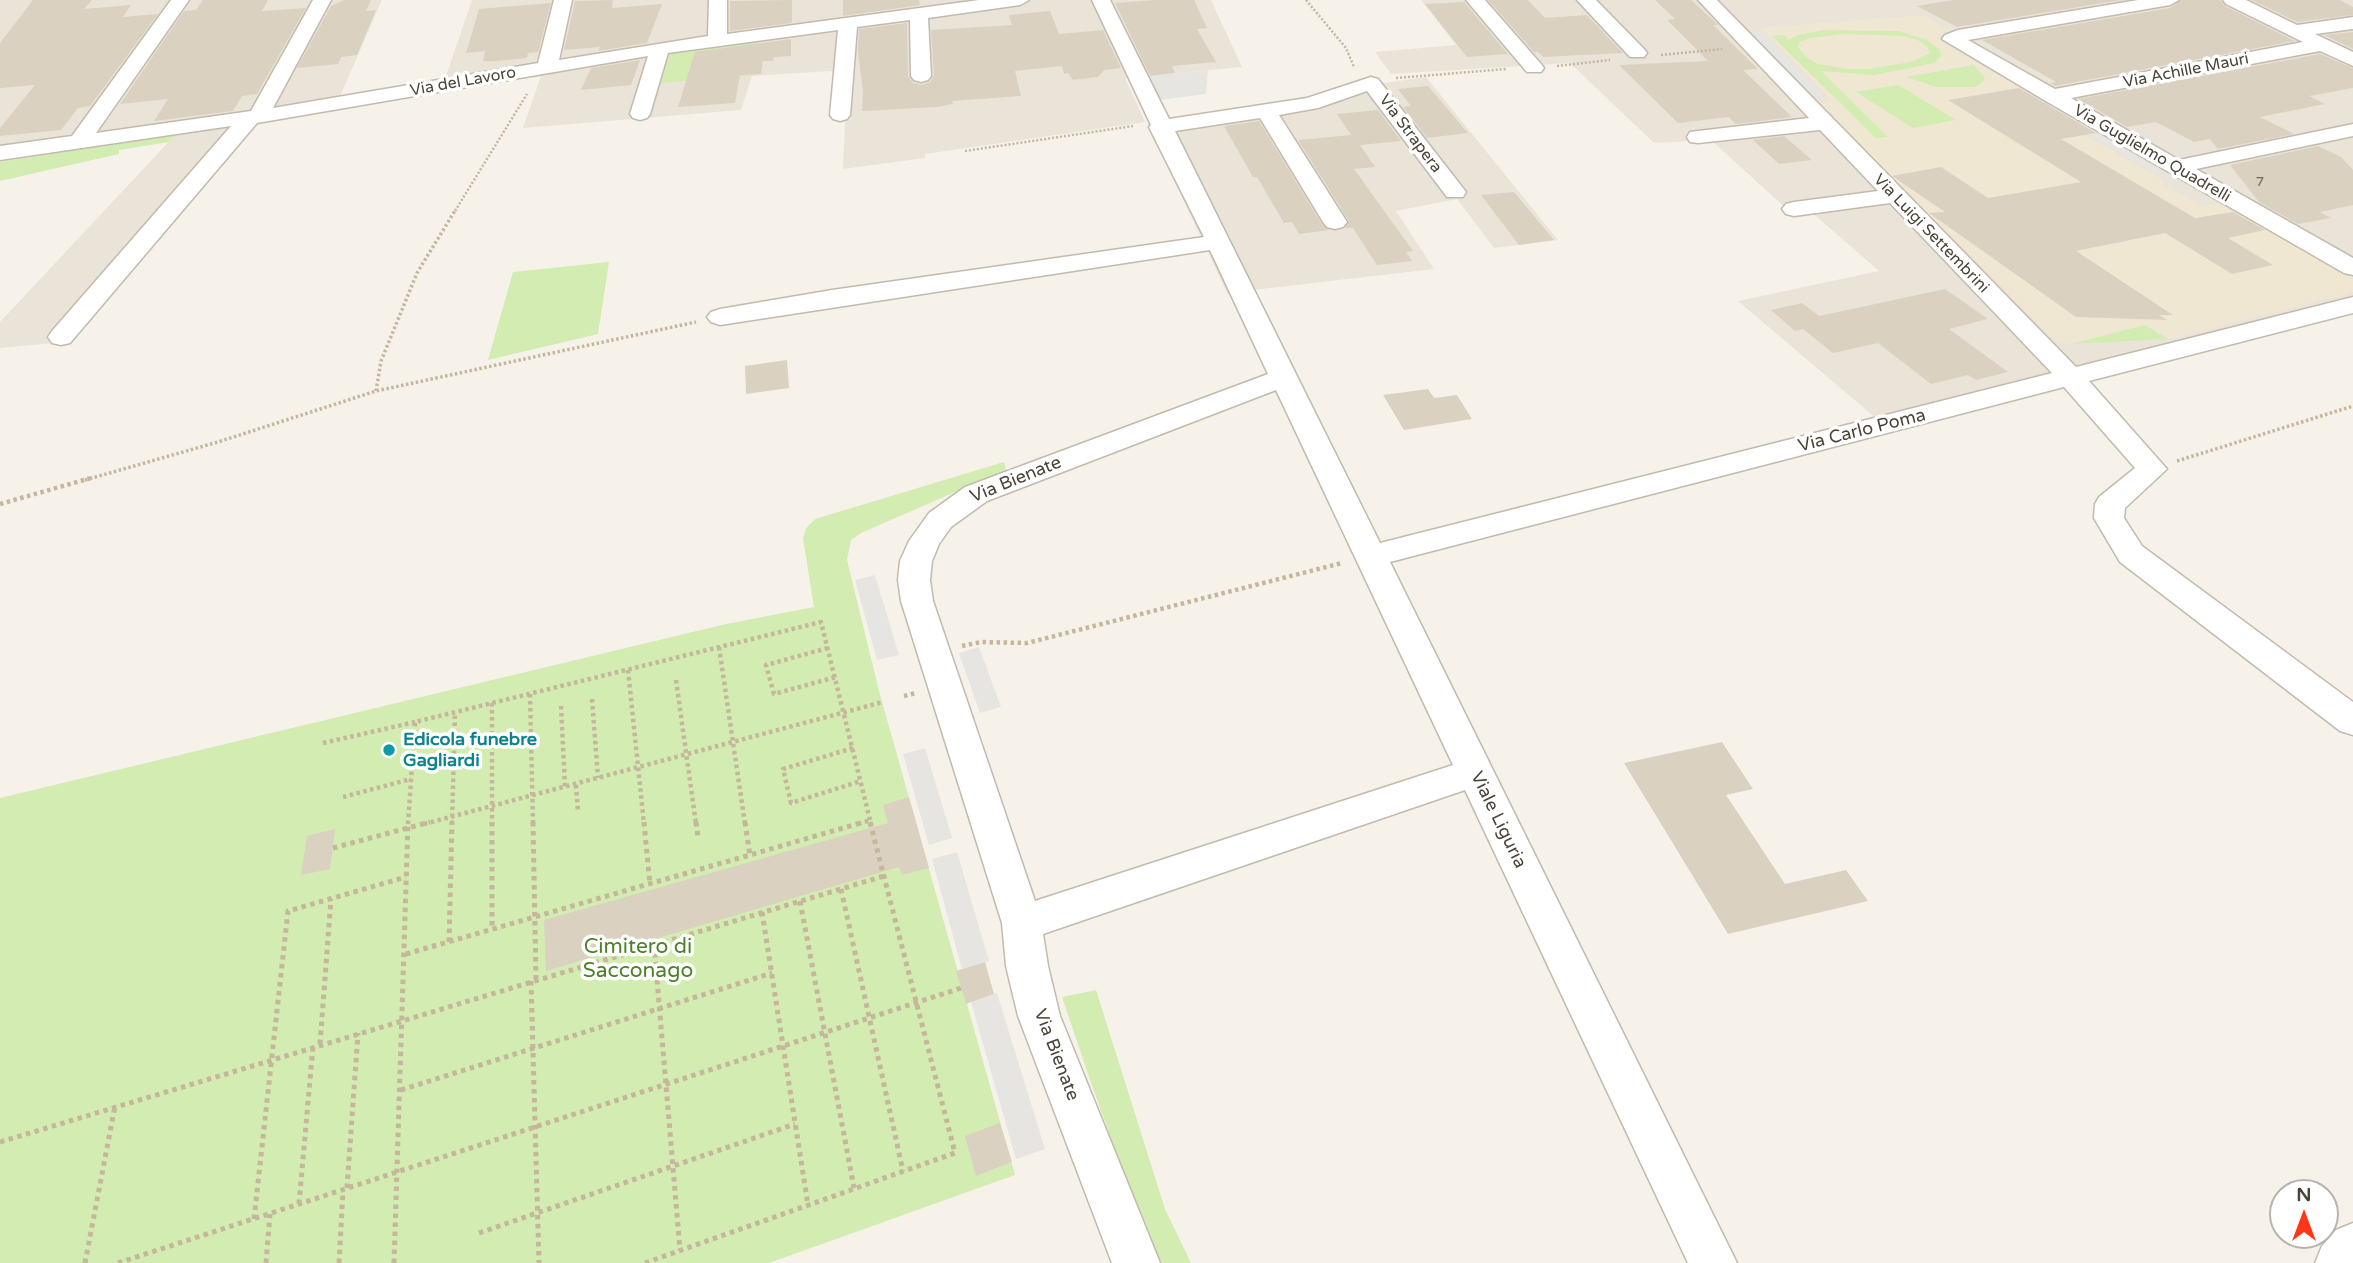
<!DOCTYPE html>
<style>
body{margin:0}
#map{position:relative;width:2353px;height:1263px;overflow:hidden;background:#f6f2ea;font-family:"Varela Round",sans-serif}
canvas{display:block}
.north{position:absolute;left:2269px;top:1179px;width:70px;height:70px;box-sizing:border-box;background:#fff;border:2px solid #b7b4af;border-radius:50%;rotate:0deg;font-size:19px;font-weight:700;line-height:28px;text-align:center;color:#4b4337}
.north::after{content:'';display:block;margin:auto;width:24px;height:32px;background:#ff3618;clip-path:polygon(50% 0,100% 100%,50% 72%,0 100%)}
</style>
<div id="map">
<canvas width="2353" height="1263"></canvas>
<div class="north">N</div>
</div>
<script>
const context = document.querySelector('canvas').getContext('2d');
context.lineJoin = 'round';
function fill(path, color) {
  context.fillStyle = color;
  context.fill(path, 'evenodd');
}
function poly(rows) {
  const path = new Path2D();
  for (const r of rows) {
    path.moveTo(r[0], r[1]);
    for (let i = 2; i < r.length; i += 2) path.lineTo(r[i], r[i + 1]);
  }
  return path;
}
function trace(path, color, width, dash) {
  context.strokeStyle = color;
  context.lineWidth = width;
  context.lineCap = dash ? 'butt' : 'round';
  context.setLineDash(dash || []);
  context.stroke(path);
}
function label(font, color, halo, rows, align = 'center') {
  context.font = font + ' "Varela Round",sans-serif';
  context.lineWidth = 7;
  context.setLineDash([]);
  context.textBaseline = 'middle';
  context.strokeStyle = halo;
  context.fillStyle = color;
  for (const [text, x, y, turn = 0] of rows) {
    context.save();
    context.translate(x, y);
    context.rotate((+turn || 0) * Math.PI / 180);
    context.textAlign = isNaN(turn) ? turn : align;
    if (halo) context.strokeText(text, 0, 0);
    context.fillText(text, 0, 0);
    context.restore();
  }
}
fill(poly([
 [0,0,382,0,338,101,0,150],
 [472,0,1211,0,1242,67,1125,78,1145,122,925,154,925,158,843,169,847,70,752,76,741,110,523,128,541,76,535,77,537,74,445,79],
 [1421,0,2353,0,2353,301,1884,425,1738,301,1879,271,1810,211,1791,213,1711,140,1654,143,1570,63,1391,74,1375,52,1456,45],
 [1426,77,1558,240,1494,248,1457,199,1396,211,1434,269,1227,293,1148,124,1270,109,1341,91,1352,81,1384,83],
 [250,124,65,342,0,348,0,322,176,134]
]), '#eae4d8');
fill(poly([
 [1924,15,1953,32,1940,35,1938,38,1941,42,2022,89,2016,96,2161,179,2164,185,2203,207,2222,203,2353,279,2353,292,2168,339,2145,325,2071,344,2054,340,1818,102,1833,101,1761,28]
]), '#f0e7d3');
fill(poly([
 [1823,30,1898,31,1927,40,1940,50,1941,56,1934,63,1874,75,1821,71,1888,137,1876,138,1772,36,1784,35,1788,40,1798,35],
 [1844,34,1903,36,1920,41,1928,48,1930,53,1911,62,1868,69,1847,69,1818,64,1806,57,1798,47,1800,42,1810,38],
 [758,41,753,75,661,83,671,52],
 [1974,65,1985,78,1983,82,1974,87,1936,87,1906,77],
 [1898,85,1956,120,1913,128,1856,92],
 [176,134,169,142,119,150,119,154,0,181,0,162],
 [609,262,598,334,488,360,513,272],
 [2145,325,2168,339,2071,344],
 [1004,462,1006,470,861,533,851,540,847,560,879,691,1015,1175,769,1263,0,1263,0,798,726,624,814,607,803,538,806,528,815,519],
 [1096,990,1165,1209,1191,1263,1155,1263,1088,1074,1062,997]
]), '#d3ecb1');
fill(poly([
 [1747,31,1760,31,1828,100,1814,100],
 [1208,70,1206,94,1160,100,1148,76],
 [2033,95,2164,169,2152,171,2022,97],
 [875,575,899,655,877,660,855,580],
 [979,647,1001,707,980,713,959,653],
 [925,748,952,838,929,845,903,754],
 [957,852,989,961,962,969,932,859],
 [997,993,1045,1149,1016,1159,971,1002]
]), '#e7e5e2');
fill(poly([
 [33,0,92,0,84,9,131,5,123,17,158,14,90,106,78,108,61,130,0,136,0,128,35,85,0,88,0,43],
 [203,0,268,0,262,11,306,8,257,94,242,96,233,111,154,121,168,99,120,104,184,11,196,10],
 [344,0,371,0,366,11,376,10,357,55,341,57,338,64,297,68,331,6],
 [613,0,612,8,662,4,647,43,598,51,600,47,564,50,575,1],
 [792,0,792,23,730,31,730,1],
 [843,0,919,0,920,5,843,16],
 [1155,0,1194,0,1207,28,1197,29,1216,62,1172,66,1175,73,1150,76,1115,3],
 [1488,0,1528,0,1545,18,1587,15,1623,53,1543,57,1538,52,1534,52],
 [1655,0,1691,0,1714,21,1718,25,1713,25,1758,69,1743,70,1792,117,1736,124,1729,117,1678,123,1619,65,1708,61,1667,20,1675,19],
 [1953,0,2122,0,1957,27,1917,6],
 [2181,0,2220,0,2225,6,2295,41,2055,86,2050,83,2056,82,1982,40,2170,8],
 [2252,0,2340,0,2353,7,2353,15,2297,22],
 [1464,2,1508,54,1467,57,1425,4],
 [551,3,538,52,528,53,527,58,496,61,483,61,485,51,466,53,479,9],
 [1050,11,1059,34,1103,30,1121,68,1104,70,1098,77,1073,80,1068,73,1064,74,1062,66,1015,71,1021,96,952,101,953,104,937,107,862,111,863,91,858,52,859,29,907,23,908,76,913,83,922,85,930,82,934,76,931,30,1012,25,1009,15],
 [2353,32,2353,49,2324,35],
 [791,39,791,56,774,57,773,61,763,61,761,74,740,75,735,103,678,107,695,52],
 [2320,54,2353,68,2353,88,2309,96,2325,104,2260,117,2294,134,2218,149,2210,139,2194,142,2156,122,2127,127,2078,99],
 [640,60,631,85,581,90,591,68],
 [1428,86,1468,133,1427,138,1403,107,1411,106,1398,89],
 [2019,88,2096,133,2061,139,2195,218,2233,212,2265,230,2228,238,2273,265,2232,274,2165,233,2076,251,2173,315,2159,315,2167,320,2076,317,1929,213,1945,212,1892,176,1941,167,1988,198,2081,182,1948,100],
 [1378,110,1401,141,1360,145,1375,167,1354,169,1413,251,1406,252,1412,261,1377,265,1353,228,1345,228,1349,221,1298,140,1351,135,1337,114],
 [1259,121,1321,223,1329,230,1299,234,1292,222,1284,223,1257,177,1253,177,1224,126],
 [1784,136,1812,160,1779,164,1753,140],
 [2318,146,2341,157,2353,170,2353,205,2320,212,2331,218,2298,224,2259,202,2230,165],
 [1514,192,1554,240,1519,245,1481,195],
 [1945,289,1988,319,1949,329,2008,372,1976,380,1968,375,1931,384,1878,343,1833,353,1803,329,1795,331,1771,310,1802,303,1819,316],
 [787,360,789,388,746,394,745,366],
 [1428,389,1434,398,1457,395,1472,419,1404,430,1383,395],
 [1722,742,1753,789,1726,795,1785,884,1846,870,1868,901,1728,934,1624,763],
 [909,797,929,868,902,875,899,867,546,971,544,920,888,823,883,805],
 [335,829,330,869,301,875,307,836],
 [985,962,994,994,966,1004,956,971],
 [1000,1123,1012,1162,976,1176,965,1136]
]), '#dbd1c1');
const minor = poly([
 [171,0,189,0,96,133,251,111,313,0,331,0,273,108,538,63,554,0,572,0,559,60,708,36,709,0,727,0,727,34,979,0,1029,0,1020,5,928,18,931,76,928,80,921,82,914,80,911,76,910,20,857,27,850,115,847,119,840,121,833,119,830,115,838,30,668,53,650,114,647,118,640,120,633,118,630,114,648,56,257,123,70,343,61,345,52,343,48,337,52,331,231,126,0,160,0,146,72,136,171,0],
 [1092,0,1110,0,1169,119,1307,98,1371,77,1378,79,1466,192,1463,197,1447,197,1367,91,1318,108,1279,115,1347,222,1343,227,1335,229,1327,227,1323,222,1260,118,1175,131,1380,543,2052,373,1890,203,1794,216,1786,214,1782,209,1786,204,1794,202,1878,191,1820,130,1698,143,1690,142,1687,137,1690,132,1698,131,1809,118,1698,0,1717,0,2076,367,2353,297,2353,313,2089,381,2167,469,2125,508,2124,518,2142,546,2353,702,2353,735,2340,731,2120,562,2094,518,2095,504,2099,497,2135,468,2064,387,1390,562,1737,1263,1688,1263,1465,790,1043,934,1048,966,1060,1016,1160,1263,1112,1263,1018,1016,1006,966,1002,923,901,601,898,580,900,561,909,541,929,513,965,487,1268,374,1210,250,720,325,711,322,707,317,711,312,720,309,832,290,1204,237,1149,127,1151,125,1092,0],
 [1276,390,1453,765,1035,901,933,601,930,580,932,561,939,544,951,527,987,501,1276,390],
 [1466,0,1485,0,1541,64,1544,68,1541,72,1527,72,1466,0],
 [1577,0,1596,0,1644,49,1647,53,1644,57,1630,57,1577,0],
 [2138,0,2179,0,2170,5,1968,40,2055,89,2303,42,2226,4,2223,0,2246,0,2297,25,2353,17,2353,29,2315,34,2353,52,2353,66,2320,51,2071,98,2179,160,2353,124,2353,136,2196,169,2353,258,2353,275,2344,273,2044,100,1942,39,1945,35,1958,30,2138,0],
 [2353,1223,2353,1263,2315,1263,2322,1246,2336,1230,2353,1223]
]);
trace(minor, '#c2baac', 3);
trace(poly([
 [1306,0,1346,48,1354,67],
 [1661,55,1722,49],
 [1557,66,1610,60],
 [1396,78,1506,69],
 [965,151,1133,126],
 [455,211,527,94]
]), '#c5b69c', 2.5, [2, 2]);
trace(poly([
 [376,391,381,361,417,273,456,209],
 [2177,461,2353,406],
 [85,480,218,442,376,391,696,322]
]), '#c5b69c', 3.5, [2.5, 2.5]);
trace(poly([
 [0,504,91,478],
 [962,646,981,642,1027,643,1342,563],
 [719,647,745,824],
 [828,648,766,665,774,694,836,677],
 [628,670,644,824],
 [676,680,696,824],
 [530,694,533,824],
 [904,696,916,693],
 [592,699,598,778],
 [492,703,492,824],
 [561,706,565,787],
 [323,743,415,722],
 [853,748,783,769,791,803,861,781],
 [576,785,578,812],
 [343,797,411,779],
 [408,824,415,722,821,622,871,824],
 [424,824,883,702],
 [452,824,455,712],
 [858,824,871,820]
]), '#c5b69c', 4.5, [3.5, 3.5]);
trace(poly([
 [492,822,492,930],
 [533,822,536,980],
 [644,822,650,885],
 [696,822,698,837],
 [745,822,750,856],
 [333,848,430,822],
 [841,889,903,1171],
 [800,901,854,1188],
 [762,912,808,1205],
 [449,942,452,822],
 [654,944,680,1250],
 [406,954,864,822],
 [531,981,539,1263],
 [320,1044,331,899],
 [401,1090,772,973],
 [0,1142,884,876],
 [347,1188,358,1033],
 [299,1204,313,1046],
 [254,1219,288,911,406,877],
 [479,1233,795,1124],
 [85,1263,115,1106],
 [118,1263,961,988],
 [266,1263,270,1214],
 [339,1263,343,1191],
 [394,1263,408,822],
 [645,1263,955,1153,870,822]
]), '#c5b69c', 5, [4.5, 4.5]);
fill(minor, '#fff');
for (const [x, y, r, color] of [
 [389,750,7,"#0f9aa8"]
]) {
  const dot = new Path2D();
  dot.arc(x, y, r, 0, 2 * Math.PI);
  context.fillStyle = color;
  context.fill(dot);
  trace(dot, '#fff', 2.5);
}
label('14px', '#6f665a', null, [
 ["7",2260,182]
]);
label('16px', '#4b4337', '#fff', [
 ["Via Achille Mauri",2186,71,-11],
 ["Via del Lavoro",463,82,-10],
 ["Via Strapera",1410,134,53],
 ["Via Guglielmo Quadrelli",2152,154,30],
 ["Via Luigi Settembrini",1931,234,46]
]);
label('18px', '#4b4337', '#fff', [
 ["Via Carlo Poma",1862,431,-14],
 ["Via Bienate",1016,480,-22],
 ["Viale Liguria",1498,820,64],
 ["Via Bienate",1056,1055,69]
]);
label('bold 18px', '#0d838f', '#fff', [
 ["Edicola funebre",403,740],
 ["Gagliardi",403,761]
], 'left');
label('21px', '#4a8225', '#fff', [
 ["Cimitero di",638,947],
 ["Sacconago",638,971]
]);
</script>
